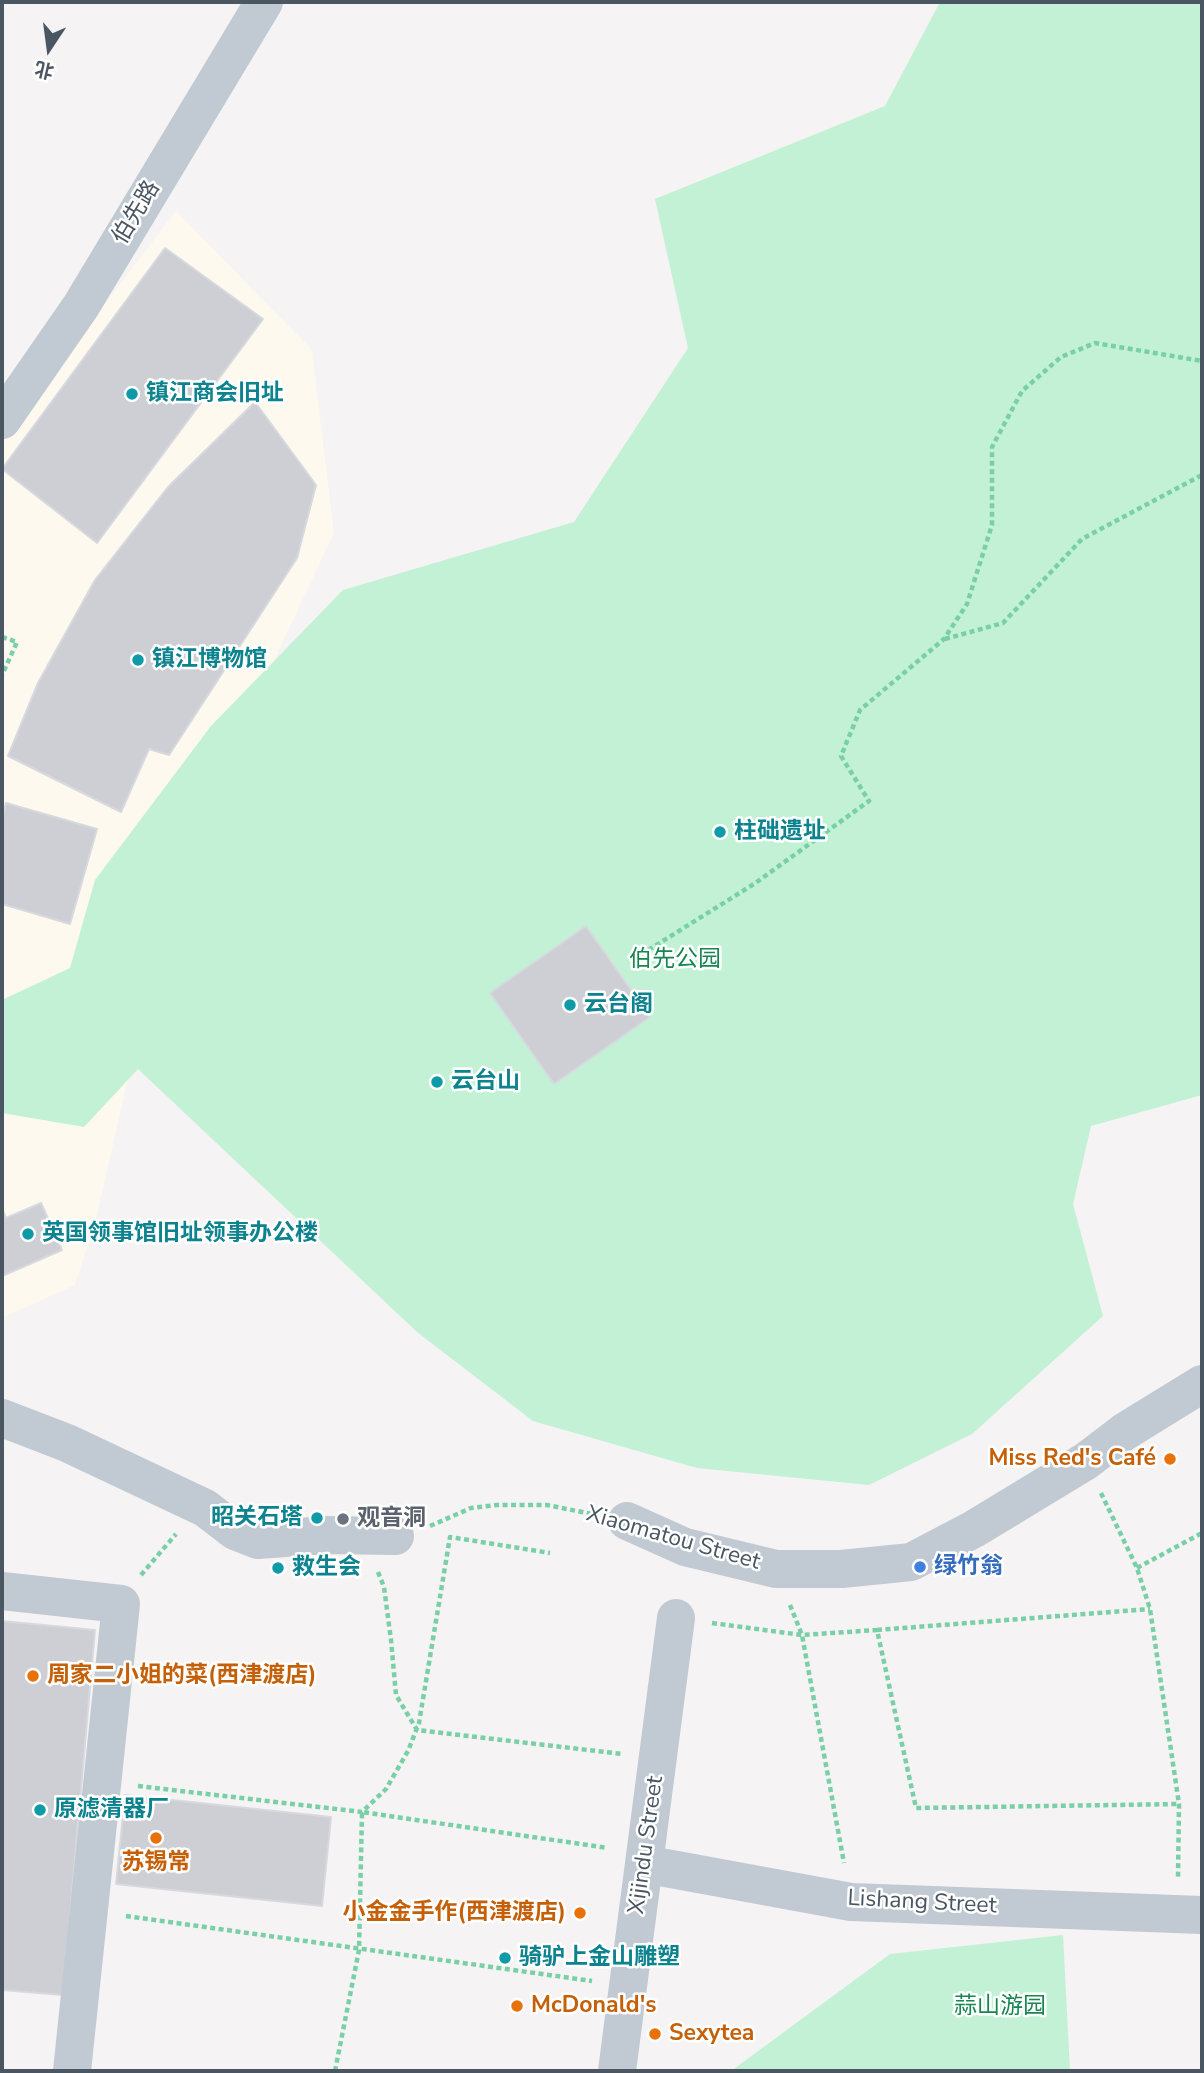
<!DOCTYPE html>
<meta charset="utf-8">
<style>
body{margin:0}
#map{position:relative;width:1204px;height:2073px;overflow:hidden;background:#f5f3f3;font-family:"Nunito Sans","Noto Sans SC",sans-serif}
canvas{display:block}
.frame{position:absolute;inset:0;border:4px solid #4a5661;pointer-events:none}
.north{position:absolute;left:14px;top:14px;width:70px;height:70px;-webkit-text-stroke:5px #fff;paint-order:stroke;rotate:193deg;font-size:19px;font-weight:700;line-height:28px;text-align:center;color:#4a5661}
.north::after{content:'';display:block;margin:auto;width:24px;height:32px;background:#4a5661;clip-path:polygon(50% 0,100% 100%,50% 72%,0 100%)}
</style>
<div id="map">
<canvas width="1204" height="2073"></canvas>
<div class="frame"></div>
<div class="north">北</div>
</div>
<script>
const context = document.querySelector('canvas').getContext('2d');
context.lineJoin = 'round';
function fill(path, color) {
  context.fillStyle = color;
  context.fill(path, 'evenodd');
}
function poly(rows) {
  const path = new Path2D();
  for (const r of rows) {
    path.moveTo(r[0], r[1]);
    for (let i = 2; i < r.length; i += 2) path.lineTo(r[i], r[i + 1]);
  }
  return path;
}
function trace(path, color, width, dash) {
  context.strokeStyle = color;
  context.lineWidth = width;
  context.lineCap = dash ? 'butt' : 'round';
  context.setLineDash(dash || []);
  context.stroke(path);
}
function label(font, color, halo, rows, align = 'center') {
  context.font = font + ' "Nunito Sans","Noto Sans SC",sans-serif';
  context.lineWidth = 5;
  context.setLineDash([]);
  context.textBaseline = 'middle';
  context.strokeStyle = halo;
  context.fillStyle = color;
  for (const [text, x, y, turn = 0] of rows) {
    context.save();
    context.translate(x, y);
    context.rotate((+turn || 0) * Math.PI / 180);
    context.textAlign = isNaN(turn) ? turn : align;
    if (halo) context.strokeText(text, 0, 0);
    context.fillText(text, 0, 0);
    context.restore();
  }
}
fill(poly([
 [176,211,312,350,334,533,214,788,130,1070,95,1223,75,1285,2,1318,2,438]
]), '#fdf9ef');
fill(poly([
 [940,2,1202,2,1202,1095,1091,1126,1073,1204,1103,1316,972,1434,869,1485,697,1468,533,1421,417,1332,138,1069,84,1127,2,1113,2,1000,70,968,95,880,211,726,343,590,574,522,688,348,655,199,885,106],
 [1063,1935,1070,2071,731,2071,890,1954]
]), '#c3f1d5');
const building = poly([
 [165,248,263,319,97,543,2,469,165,248],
 [255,402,316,485,297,558,169,755,149,749,121,812,8,756,38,683,95,580,168,487,255,402],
 [6,803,97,829,70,924,2,904,2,819,6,803],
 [586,926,650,1017,554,1084,490,993,586,926],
 [41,1203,62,1250,2,1276,2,1208,6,1218,41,1203],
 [2,1621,95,1630,63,1995,2,1990,2,1621],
 [125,1795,331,1817,322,1906,116,1884,125,1795]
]);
fill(building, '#cdcfd5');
trace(building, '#d7d9de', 2);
trace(poly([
 [2,637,17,642,2,675],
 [945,639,1003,623,1082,539,1202,475],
 [634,959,754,884,869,801,841,756,860,710,944,639,967,604,992,525,992,447,1022,391,1061,357,1095,343,1202,361],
 [1101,1493,1137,1568,1150,1609,1179,1804,1178,1879],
 [430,1526,471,1508,497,1505,547,1505,592,1514],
 [1137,1568,1202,1533],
 [378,1572,384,1587,391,1640,396,1695,417,1730,622,1754],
 [141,1575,176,1534],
 [790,1605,802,1635,844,1863],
 [712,1623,802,1635,877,1630,916,1808,1179,1804],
 [877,1630,1150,1609],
 [138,1786,362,1812,386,1789,408,1751,419,1723,450,1537,550,1553],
 [126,1916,592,1981],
 [335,2071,359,1950,362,1812,608,1848]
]), '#7ad0a6', 4.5, [5, 3.5]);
trace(poly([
 [2,420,81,306,264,2],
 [2,1418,67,1443,205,1508,235,1531,258,1540,326,1535,395,1536],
 [627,1521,685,1547,776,1569,841,1569,911,1562,974,1529,1086,1461,1124,1432,1202,1384],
 [2,1591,121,1604,72,2071],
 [644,1864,851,1902,1202,1915],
 [617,2071,676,1618]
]), '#c1cad2', 38);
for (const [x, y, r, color] of [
 [132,394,7,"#0f9aa8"],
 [138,660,7,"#0f9aa8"],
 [720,832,7,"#0f9aa8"],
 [570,1005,7,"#0f9aa8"],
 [437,1082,7,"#0f9aa8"],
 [28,1234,7,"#0f9aa8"],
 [1170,1459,7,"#e8710a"],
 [317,1518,7,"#0f9aa8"],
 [343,1519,7,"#6b7280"],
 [920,1567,7,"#3f7fe0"],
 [278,1568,7,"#0f9aa8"],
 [33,1676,7,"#e8710a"],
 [40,1810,7,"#0f9aa8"],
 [156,1838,7,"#e8710a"],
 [580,1913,7,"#e8710a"],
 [505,1958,7,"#0f9aa8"],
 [517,2006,7,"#e8710a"],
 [655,2034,7,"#e8710a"]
]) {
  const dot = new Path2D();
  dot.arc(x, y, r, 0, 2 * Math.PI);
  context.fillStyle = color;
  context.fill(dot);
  trace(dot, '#fff', 2.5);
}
label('23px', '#4a5661', '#fff', [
 ["伯先路",137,213,-59],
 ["Xiaomatou Street",673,1539,16],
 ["Xijindu Street",647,1845,-82],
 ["Lishang Street",922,1903,3]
]);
label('bold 23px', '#0d838f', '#fff', [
 ["镇江商会旧址",146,394],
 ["镇江博物馆",152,660],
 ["柱础遗址",734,832],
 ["云台阁",584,1005],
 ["云台山",451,1082],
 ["英国领事馆旧址领事办公楼",42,1234],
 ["昭关石塔",303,1518,"right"],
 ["救生会",292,1568],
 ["原滤清器厂",54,1810],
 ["骑驴上金山雕塑",519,1958]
], 'left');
label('23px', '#17864f', '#fff', [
 ["伯先公园",675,960],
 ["蒜山游园",1000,2007]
]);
label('bold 23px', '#c56008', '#fff', [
 ["Miss Red's Café",1156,1459,"right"],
 ["周家二小姐的菜(西津渡店)",47,1676],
 ["苏锡常",156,1863,"center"],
 ["小金金手作(西津渡店)",566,1913,"right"],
 ["McDonald's",531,2006],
 ["Sexytea",669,2034]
], 'left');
label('bold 23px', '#5b616d', '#fff', [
 ["观音洞",357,1519]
], 'left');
label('bold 23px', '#366cbe', '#fff', [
 ["绿竹翁",934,1567]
], 'left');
</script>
